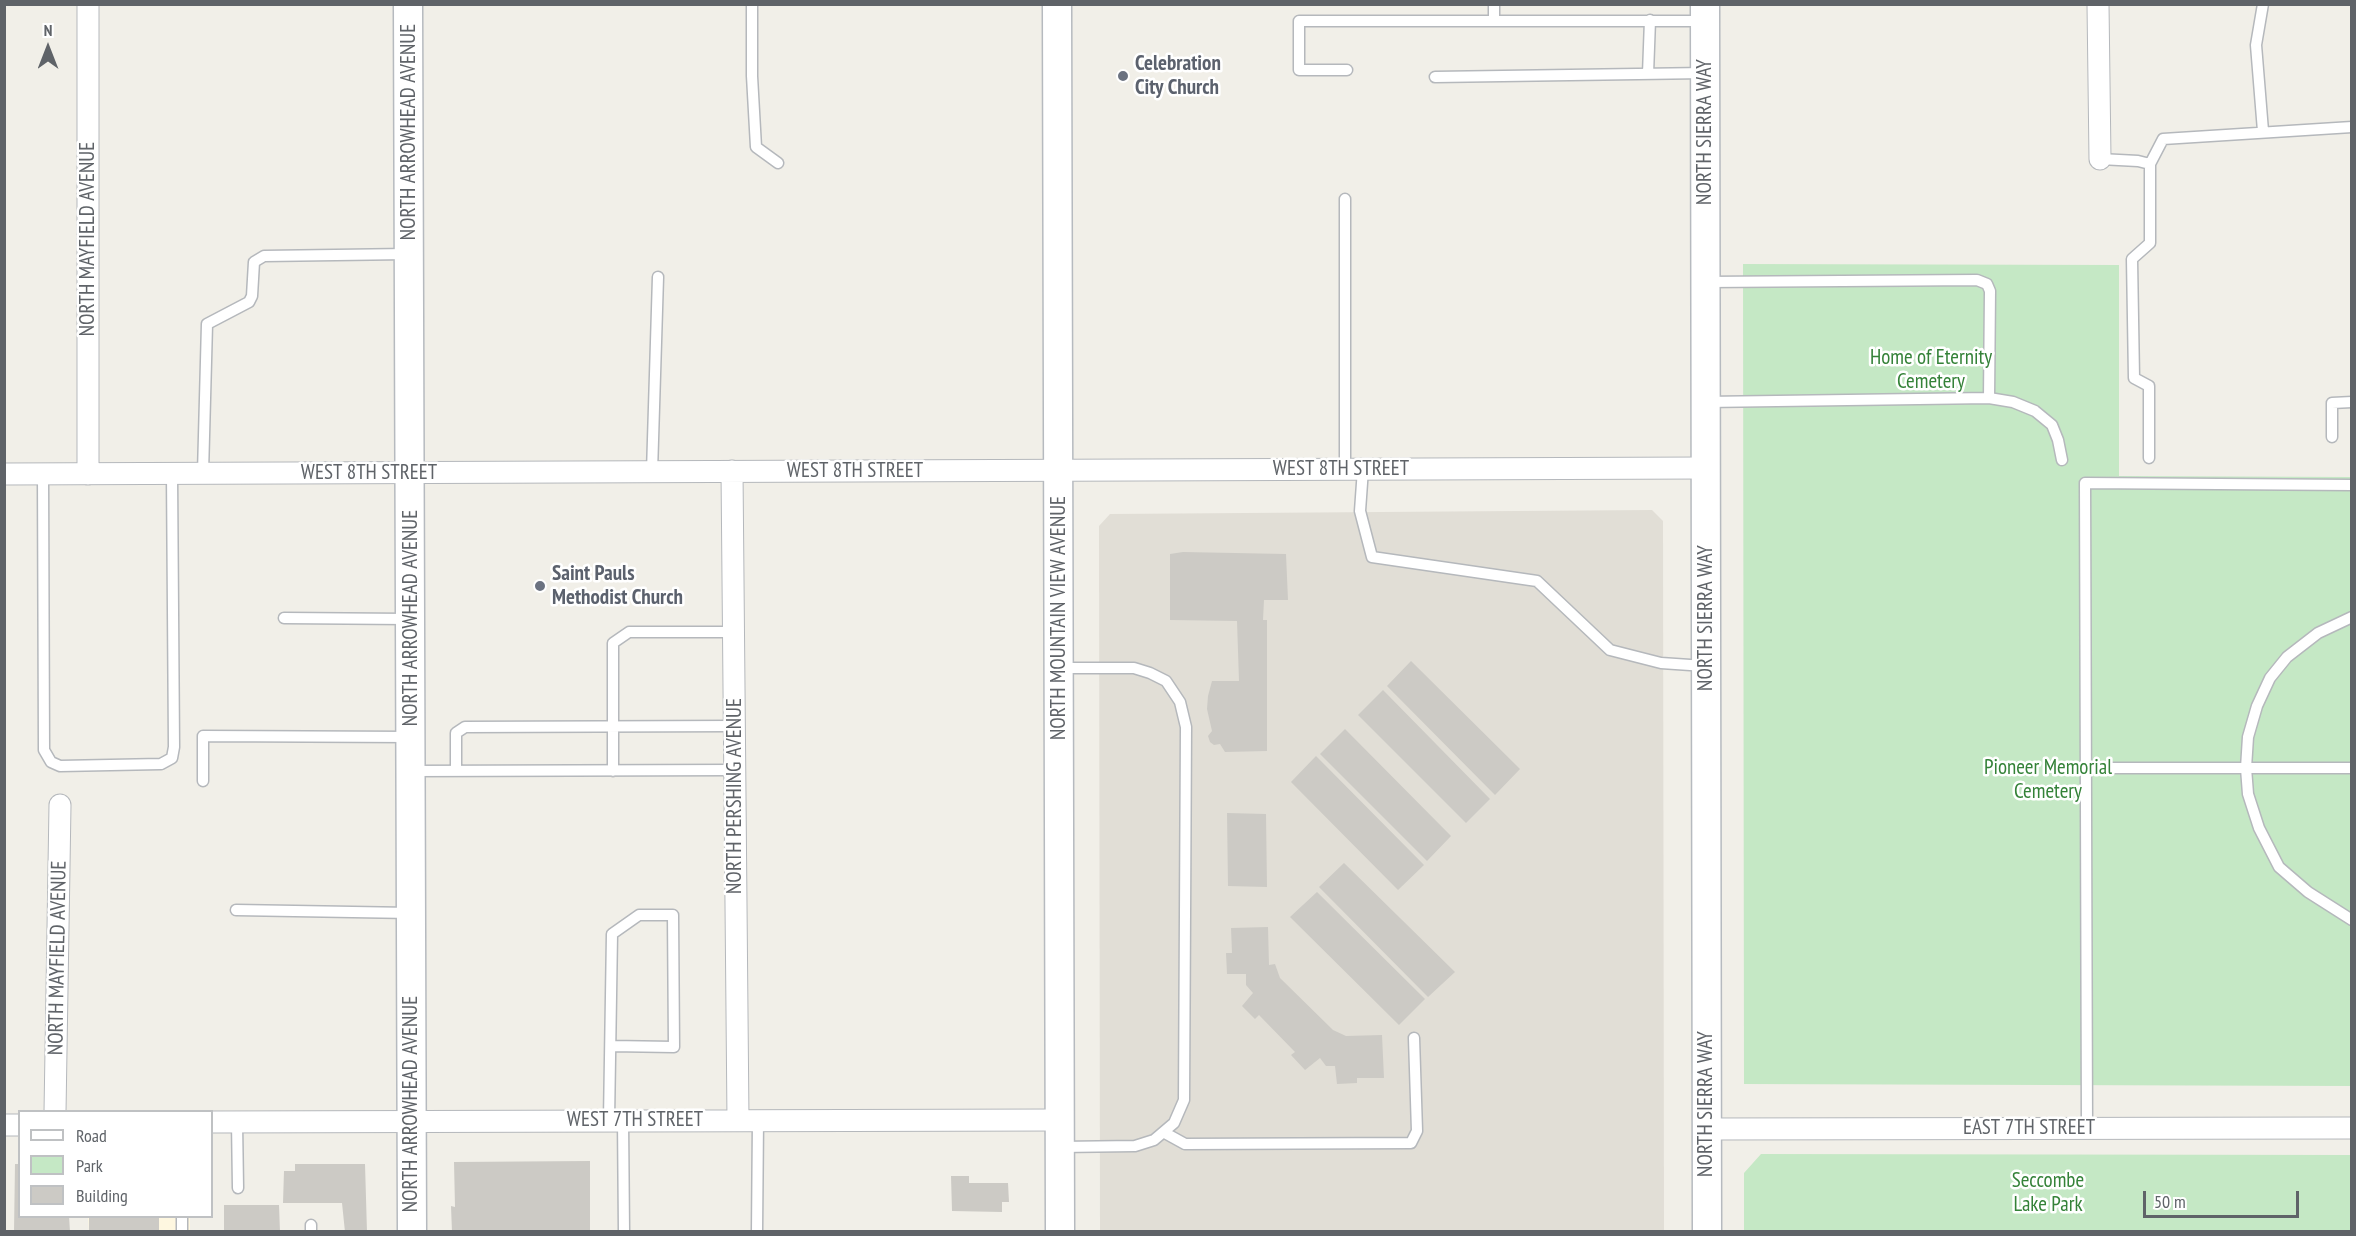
<!DOCTYPE html>
<style>
body{margin:0}
#map{position:relative;width:2356px;height:1236px;overflow:hidden;background:#f1efe8;font-family:"PT Sans Narrow",sans-serif}
canvas{display:block}
.frame{position:absolute;inset:0;border:6px solid #5f6368;pointer-events:none}
.legend{position:absolute;left:18px;top:1110px;width:195px;height:108px;box-sizing:border-box;background:#fff;border:2px solid #bfc1c3;margin:0;padding:8px 10px;list-style:none;font-size:18px;color:#5f6368}
.legend li{display:flex;align-items:center;gap:12px;height:30px}
.legend b{width:30px;border:2px solid #bfc1c3}
.north{position:absolute;left:18px;top:18px;width:60px;height:60px;-webkit-text-stroke:4px #fff;paint-order:stroke;rotate:0deg;font-size:16px;font-weight:700;line-height:24px;text-align:center;color:#5f6368}
.north::after{content:'';display:block;margin:auto;width:21px;height:27px;background:#5f6368;clip-path:polygon(50% 0,100% 100%,50% 72%,0 100%)}
.scale{position:absolute;left:2143px;top:1191px;width:156px;height:27px;box-sizing:border-box;border:3px solid #5f6368;border-top:0;padding-left:8px;font-size:18px;line-height:21px;white-space:nowrap;color:#5f6368;-webkit-text-stroke:4px #fff;paint-order:stroke}
</style>
<div id="map">
<canvas width="2356" height="1236"></canvas>
<div class="frame"></div>
<ul class="legend">
<li><b style="height:8px;background:#fff"></b>Road</li>
<li><b style="height:16px;background:#c5e8c5"></b>Park</li>
<li><b style="height:16px;background:#cccac5"></b>Building</li>
</ul>
<div class="north">N</div>
<div class="scale">50 m</div>
</div>
<script>
const context = document.querySelector('canvas').getContext('2d');
context.lineJoin = 'round';
function fill(path, color) {
  context.fillStyle = color;
  context.fill(path, 'evenodd');
}
function poly(rows) {
  const path = new Path2D();
  for (const r of rows) {
    path.moveTo(r[0], r[1]);
    for (let i = 2; i < r.length; i += 2) path.lineTo(r[i], r[i + 1]);
  }
  return path;
}
function trace(path, color, width, dash) {
  context.strokeStyle = color;
  context.lineWidth = width;
  context.lineCap = dash ? 'butt' : 'round';
  context.setLineDash(dash || []);
  context.stroke(path);
}
function label(font, color, halo, rows, align = 'center') {
  context.font = font + ' "PT Sans Narrow",sans-serif';
  context.lineWidth = 5;
  context.setLineDash([]);
  context.textBaseline = 'middle';
  context.strokeStyle = halo;
  context.fillStyle = color;
  for (const [text, x, y, turn = 0] of rows) {
    context.save();
    context.translate(x, y);
    context.rotate((+turn || 0) * Math.PI / 180);
    context.textAlign = isNaN(turn) ? turn : align;
    if (halo) context.strokeText(text, 0, 0);
    context.fillText(text, 0, 0);
    context.restore();
  }
}
fill(poly([
 [88,1217,190,1217,190,1231,89,1231]
]), '#fef7e0');
fill(poly([
 [1652,510,1663,521,1664,1231,1100,1231,1099,526,1110,514]
]), '#e1ded6');
fill(poly([
 [1743,264,2119,265,2119,476,2351,477,2351,1086,1744,1084],
 [1761,1154,2351,1155,2351,1231,1744,1231,1744,1173]
]), '#c5e8c5');
fill(poly([
 [1183,552,1286,554,1288,600,1264,600,1263,620,1267,620,1267,751,1225,752,1220,744,1214,745,1210,742,1208,736,1212,731,1207,709,1208,696,1212,681,1239,681,1237,621,1170,620,1170,554],
 [1411,661,1520,769,1495,795,1387,686],
 [1383,690,1490,799,1466,823,1358,715],
 [1345,729,1451,836,1427,861,1320,754],
 [1316,756,1424,865,1398,890,1291,782],
 [1227,813,1266,814,1267,887,1228,886],
 [1344,863,1455,972,1428,997,1319,887],
 [1317,892,1425,999,1399,1025,1290,917],
 [1268,927,1269,965,1275,964,1280,978,1333,1030,1346,1036,1382,1035,1384,1078,1357,1078,1357,1083,1337,1084,1335,1066,1326,1066,1320,1058,1305,1070,1291,1055,1295,1052,1259,1015,1255,1019,1242,1006,1253,993,1246,985,1246,974,1227,974,1226,953,1232,953,1231,928],
 [590,1161,590,1232,452,1232,451,1206,455,1207,454,1162],
 [15,1164,20,1164,20,1216,69,1216,70,1232,14,1232],
 [295,1164,365,1164,367,1232,345,1232,342,1203,283,1203,284,1171,295,1171],
 [951,1176,969,1176,969,1183,1008,1183,1009,1202,1002,1202,1002,1212,952,1211],
 [224,1205,279,1205,280,1232,224,1232],
 [89,1216,159,1216,159,1232,89,1232]
]), '#cccac5');
const lane = poly([
 [752,4,752,76,756,147,778,163],
 [2263,4,2256,45,2263,131],
 [1494,21,1494,4],
 [1347,70,1299,70,1299,21,1703,21],
 [1648,74,1650,20],
 [1435,77,1705,73],
 [2100,159,2138,161,2150,164],
 [1345,199,1345,469],
 [1707,282,1977,280,1987,284,1990,291,1989,398],
 [1706,402,1989,398,2013,402,2035,411,2052,425,2058,440,2062,460],
 [2332,437,2332,403,2352,402],
 [2149,458,2149,386,2134,378,2132,259,2150,243,2150,164,2163,139,2352,127],
 [1363,469,1360,511,1372,557,1537,581,1610,650,1661,663,1705,666],
 [652,472,658,277],
 [203,473,207,324,249,302,252,296,254,262,264,256,407,254],
 [43,474,44,750,51,762,60,766,161,764,172,758,174,747,172,474],
 [2352,617,2318,633,2287,657,2270,678,2257,706,2248,737,2246,768,2248,794,2259,828,2279,867,2308,892,2352,920],
 [284,618,408,619],
 [1059,668,1134,668,1150,673,1166,681,1180,702,1186,727,1184,1100,1174,1123,1154,1140,1135,1146,1060,1147],
 [2085,768,2352,768],
 [411,771,735,770],
 [456,771,456,733,465,727,734,726],
 [613,771,613,643,629,632,733,632],
 [203,781,203,736,411,737],
 [236,910,411,913],
 [609,1120,612,934,639,915,673,915,674,1047,611,1046],
 [623,1120,624,1232],
 [237,1122,238,1188],
 [2087,1128,2085,483,2352,485],
 [1165,1133,1185,1144,1411,1143,1417,1131,1414,1038],
 [182,1216,182,1232],
 [311,1225,311,1232],
 [757,1232,758,1120]
]);
const street = poly([
 [2098,4,2100,159],
 [732,471,738,1120],
 [4,474,1706,468],
 [88,474,88,4],
 [55,1112,60,805],
 [212,1122,1059,1120],
 [4,1125,20,1125],
 [1706,1129,2352,1128]
]);
const secondary = poly([
 [408,4,412,1232],
 [1057,4,1060,1232],
 [1705,4,1707,1232]
]);
trace(lane, '#b5b8bc', 13);
trace(street, '#b5b8bc', 23);
trace(secondary, '#b6babf', 31);
trace(lane, '#fff', 10);
trace(street, '#fff', 21);
trace(secondary, '#fff', 28);
for (const [x, y, r, color] of [
 [1123,76,6,"#6b7280"],
 [540,586,6,"#6b7280"]
]) {
  const dot = new Path2D();
  dot.arc(x, y, r, 0, 2 * Math.PI);
  context.fillStyle = color;
  context.fill(dot);
  trace(dot, '#fff', 2);
}
label('bold 21px', '#5b616d', '#fff', [
 ["Celebration",1135,64],
 ["City Church",1135,88],
 ["Saint Pauls",552,574],
 ["Methodist Church",552,598]
], 'left');
label('21px', '#5f6368', '#fff', [
 ["NORTH ARROWHEAD AVENUE",409,132,-90],
 ["NORTH SIERRA WAY",1705,132,-90],
 ["NORTH MAYFIELD AVENUE",88,239,-90],
 ["WEST 8TH STREET",1341,469],
 ["WEST 8TH STREET",855,471],
 ["WEST 8TH STREET",369,473],
 ["NORTH ARROWHEAD AVENUE",411,618,-90],
 ["NORTH MOUNTAIN VIEW AVENUE",1059,618,-90],
 ["NORTH SIERRA WAY",1706,618,-90],
 ["NORTH PERSHING AVENUE",735,796,-90],
 ["NORTH MAYFIELD AVENUE",58,958,-89],
 ["NORTH ARROWHEAD AVENUE",411,1104,-90],
 ["NORTH SIERRA WAY",1706,1104,-90],
 ["WEST 7TH STREET",635,1120],
 ["EAST 7TH STREET",2029,1128]
]);
label('21px', '#348238', '#fff', [
 ["Home of Eternity",1931,358],
 ["Cemetery",1931,382],
 ["Pioneer Memorial",2048,768],
 ["Cemetery",2048,792],
 ["Seccombe",2048,1181],
 ["Lake Park",2048,1205]
]);
</script>
